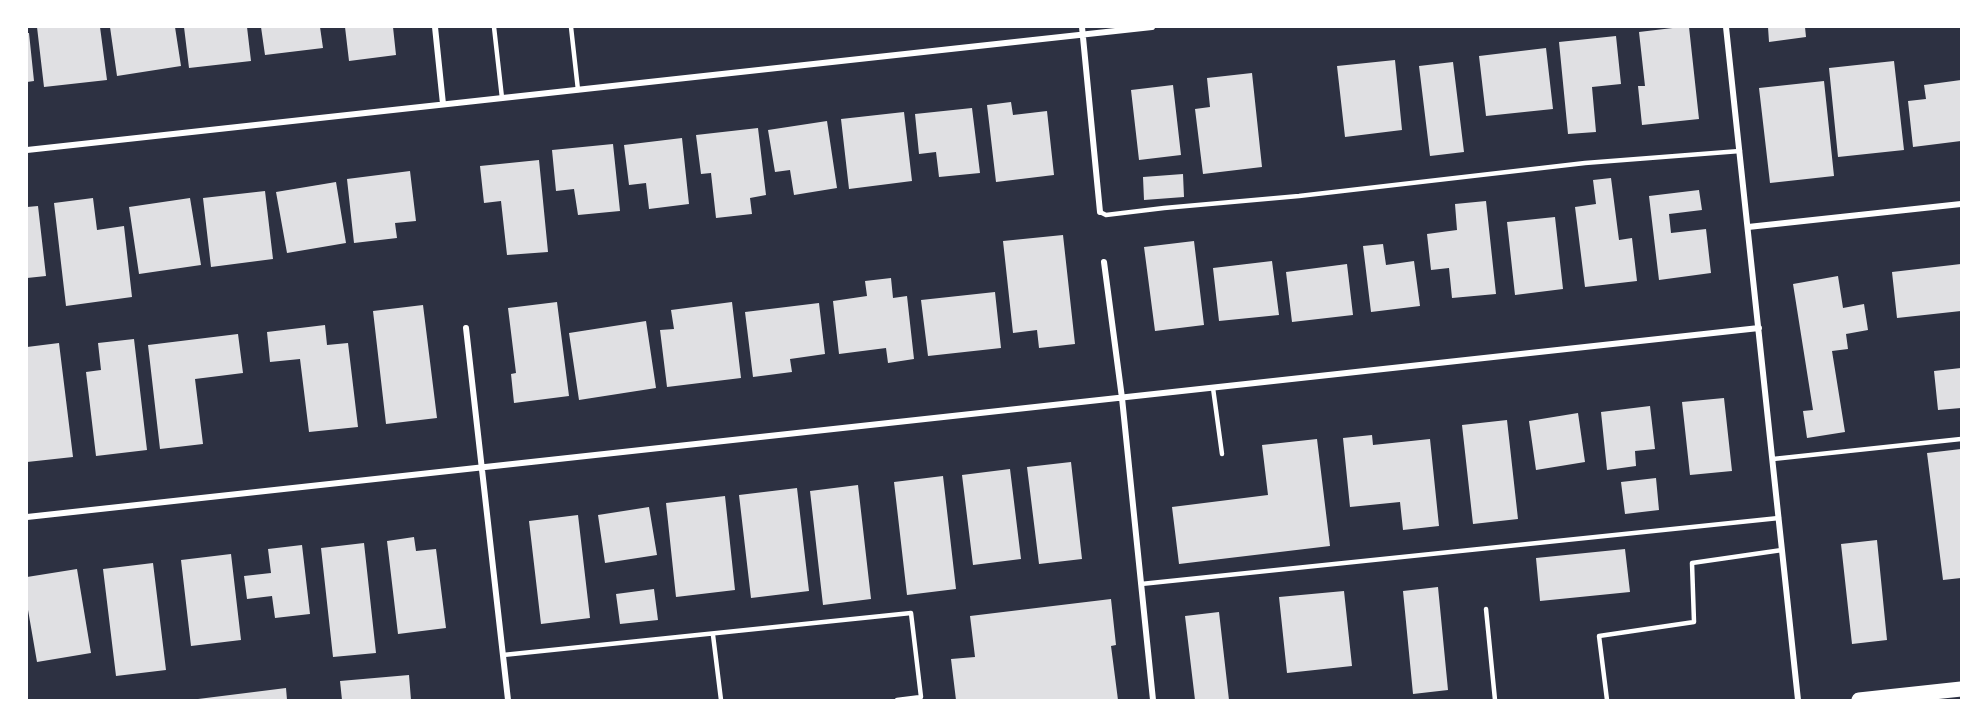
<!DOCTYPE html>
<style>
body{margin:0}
#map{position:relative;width:1988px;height:727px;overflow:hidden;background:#2d3142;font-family:"Libre Baskerville",serif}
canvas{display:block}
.frame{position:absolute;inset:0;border:28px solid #fff;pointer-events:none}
</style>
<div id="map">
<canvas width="1988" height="727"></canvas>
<div class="frame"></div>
</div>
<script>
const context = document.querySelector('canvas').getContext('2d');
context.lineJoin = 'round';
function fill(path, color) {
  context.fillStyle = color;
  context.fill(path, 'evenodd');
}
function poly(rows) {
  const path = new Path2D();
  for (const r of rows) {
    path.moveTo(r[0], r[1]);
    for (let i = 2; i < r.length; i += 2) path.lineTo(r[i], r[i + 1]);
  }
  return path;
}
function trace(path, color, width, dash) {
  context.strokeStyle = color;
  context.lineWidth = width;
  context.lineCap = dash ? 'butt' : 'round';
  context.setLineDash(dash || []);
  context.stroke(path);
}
fill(poly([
 [37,27,100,27,107,80,44,87],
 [110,27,175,27,181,66,117,76],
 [184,27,247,27,251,61,189,68],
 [261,27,320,27,323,48,265,55],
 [345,27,393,27,396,55,349,61],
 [1681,27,1689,27,1699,119,1642,125,1638,86,1645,86,1639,32],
 [1768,27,1805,27,1806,37,1769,42],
 [27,33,29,33,34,81,27,82],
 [1616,36,1621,84,1592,87,1596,132,1568,134,1559,42],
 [1546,48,1553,109,1486,116,1479,56],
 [1395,60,1402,130,1345,137,1337,66],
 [1894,61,1904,150,1838,157,1829,68],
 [1453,62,1464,152,1430,156,1419,66],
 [1252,73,1262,167,1203,174,1195,109,1210,107,1207,78],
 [1961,80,1961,141,1913,147,1908,101,1926,99,1924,85],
 [1824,81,1834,176,1770,183,1759,88],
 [1173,85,1181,155,1139,160,1131,90],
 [1011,102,1013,115,1047,111,1054,175,996,182,987,105],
 [972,108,980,173,939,177,936,152,919,154,915,114],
 [904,112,912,181,849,189,841,119],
 [827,121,837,188,794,195,790,170,775,172,768,130],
 [758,128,766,195,750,198,752,214,716,218,711,173,701,174,696,135],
 [682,138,689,204,649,209,646,183,629,185,624,145],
 [613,144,620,211,578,215,574,189,556,191,552,150],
 [539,160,548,252,507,255,501,201,484,203,480,166],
 [410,171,416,221,395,223,397,238,354,243,347,179],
 [1183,174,1184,197,1144,200,1143,177],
 [1611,178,1619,240,1632,238,1637,281,1585,287,1575,207,1596,204,1593,180],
 [336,182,346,243,287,253,276,192],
 [1699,190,1702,210,1669,214,1671,233,1706,229,1711,273,1659,280,1649,196],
 [265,191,273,259,211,267,203,198],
 [93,198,97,230,124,226,132,297,66,306,54,203],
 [190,198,201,265,139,274,129,207],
 [1486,201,1496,294,1452,298,1449,268,1431,270,1427,234,1457,230,1455,204],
 [38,206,46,276,27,278,27,207],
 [1555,217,1563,289,1515,295,1507,222],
 [1063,235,1075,344,1039,348,1037,330,1013,333,1003,241],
 [1194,241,1204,325,1155,331,1144,247],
 [1383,244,1386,265,1414,261,1420,306,1371,312,1363,246],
 [1272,261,1279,315,1219,321,1213,268],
 [1347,264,1353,315,1292,322,1286,272],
 [1961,264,1961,311,1897,318,1892,272],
 [1838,276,1843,308,1864,304,1868,330,1846,334,1848,349,1832,351,1845,432,1807,438,1803,411,1813,410,1793,284],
 [891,278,893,298,907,296,914,359,888,363,886,348,839,354,833,301,867,296,865,281],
 [995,292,1001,348,928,356,921,300],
 [557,302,569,396,514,403,511,374,516,373,508,308],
 [732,302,741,378,667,387,660,330,674,329,671,310],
 [819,303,825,354,790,359,792,372,753,377,745,312],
 [423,305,437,418,386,424,373,311],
 [646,321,656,388,579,400,569,333],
 [325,325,327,345,348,343,358,427,309,432,300,359,270,362,267,332],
 [238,334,243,373,195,379,203,444,160,449,148,345],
 [134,339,147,450,96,456,86,372,101,370,98,343],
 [59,343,73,457,27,462,27,347],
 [1961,368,1961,408,1938,410,1934,371],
 [1724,398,1732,471,1690,475,1682,402],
 [1650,406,1655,449,1635,451,1636,466,1607,470,1601,412],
 [1578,413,1585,462,1536,470,1529,421],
 [1507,420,1518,519,1473,524,1462,425],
 [1372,435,1373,445,1430,439,1439,526,1403,530,1400,502,1350,507,1343,438],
 [1317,439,1330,546,1179,564,1172,507,1268,495,1262,445],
 [1961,449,1961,578,1943,580,1927,453],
 [1071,462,1082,559,1039,564,1027,467],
 [1010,469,1021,559,973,565,962,475],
 [943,476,956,589,907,595,894,482],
 [1656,478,1659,510,1625,514,1621,482],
 [858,485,871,599,823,605,810,491],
 [797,488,809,591,751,598,739,495],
 [725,496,735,590,676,597,666,503],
 [649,507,657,555,605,563,598,515],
 [578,515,590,618,541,624,529,521],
 [414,537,416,551,436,549,446,628,398,634,387,541],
 [1877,540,1887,640,1852,644,1841,544],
 [364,543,376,653,333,657,321,548],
 [302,545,310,614,275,618,272,596,247,599,244,576,271,573,268,549],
 [1625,549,1630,592,1540,601,1536,558],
 [231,554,241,640,191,646,181,560],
 [153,563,166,670,116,676,103,569],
 [77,569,91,653,37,662,27,604,27,577],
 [1438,587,1448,690,1413,694,1403,591],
 [654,589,658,620,620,624,616,594],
 [1344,591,1352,666,1287,673,1279,597],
 [1111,599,1116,645,1111,646,1118,700,956,700,951,659,975,657,970,616],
 [1219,612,1229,700,1195,700,1185,616],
 [409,675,411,700,342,700,340,681],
 [286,688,287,700,198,700,198,699]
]), '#e0e0e3');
trace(poly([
 [494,27,502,98],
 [571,27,578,90],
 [1100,212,1106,215,1164,208,1299,196,1585,163,1740,151],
 [1213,388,1222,454],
 [1773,459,1961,439],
 [1141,584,1779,518],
 [1486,609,1495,700],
 [713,635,721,700],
 [503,655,911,613,921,697,897,700],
 [1607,700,1599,636,1694,622,1692,563,1782,550]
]), '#fff', 4.5);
trace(poly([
 [435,27,443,104],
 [1082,27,1100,212],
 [1726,27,1798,700],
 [27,150,1152,27],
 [1748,227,1961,204],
 [1104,262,1122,398,1153,700],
 [466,328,508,700],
 [27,517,1759,328]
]), '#fff', 6);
trace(poly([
 [1859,700,1961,689]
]), '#fff', 15);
</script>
